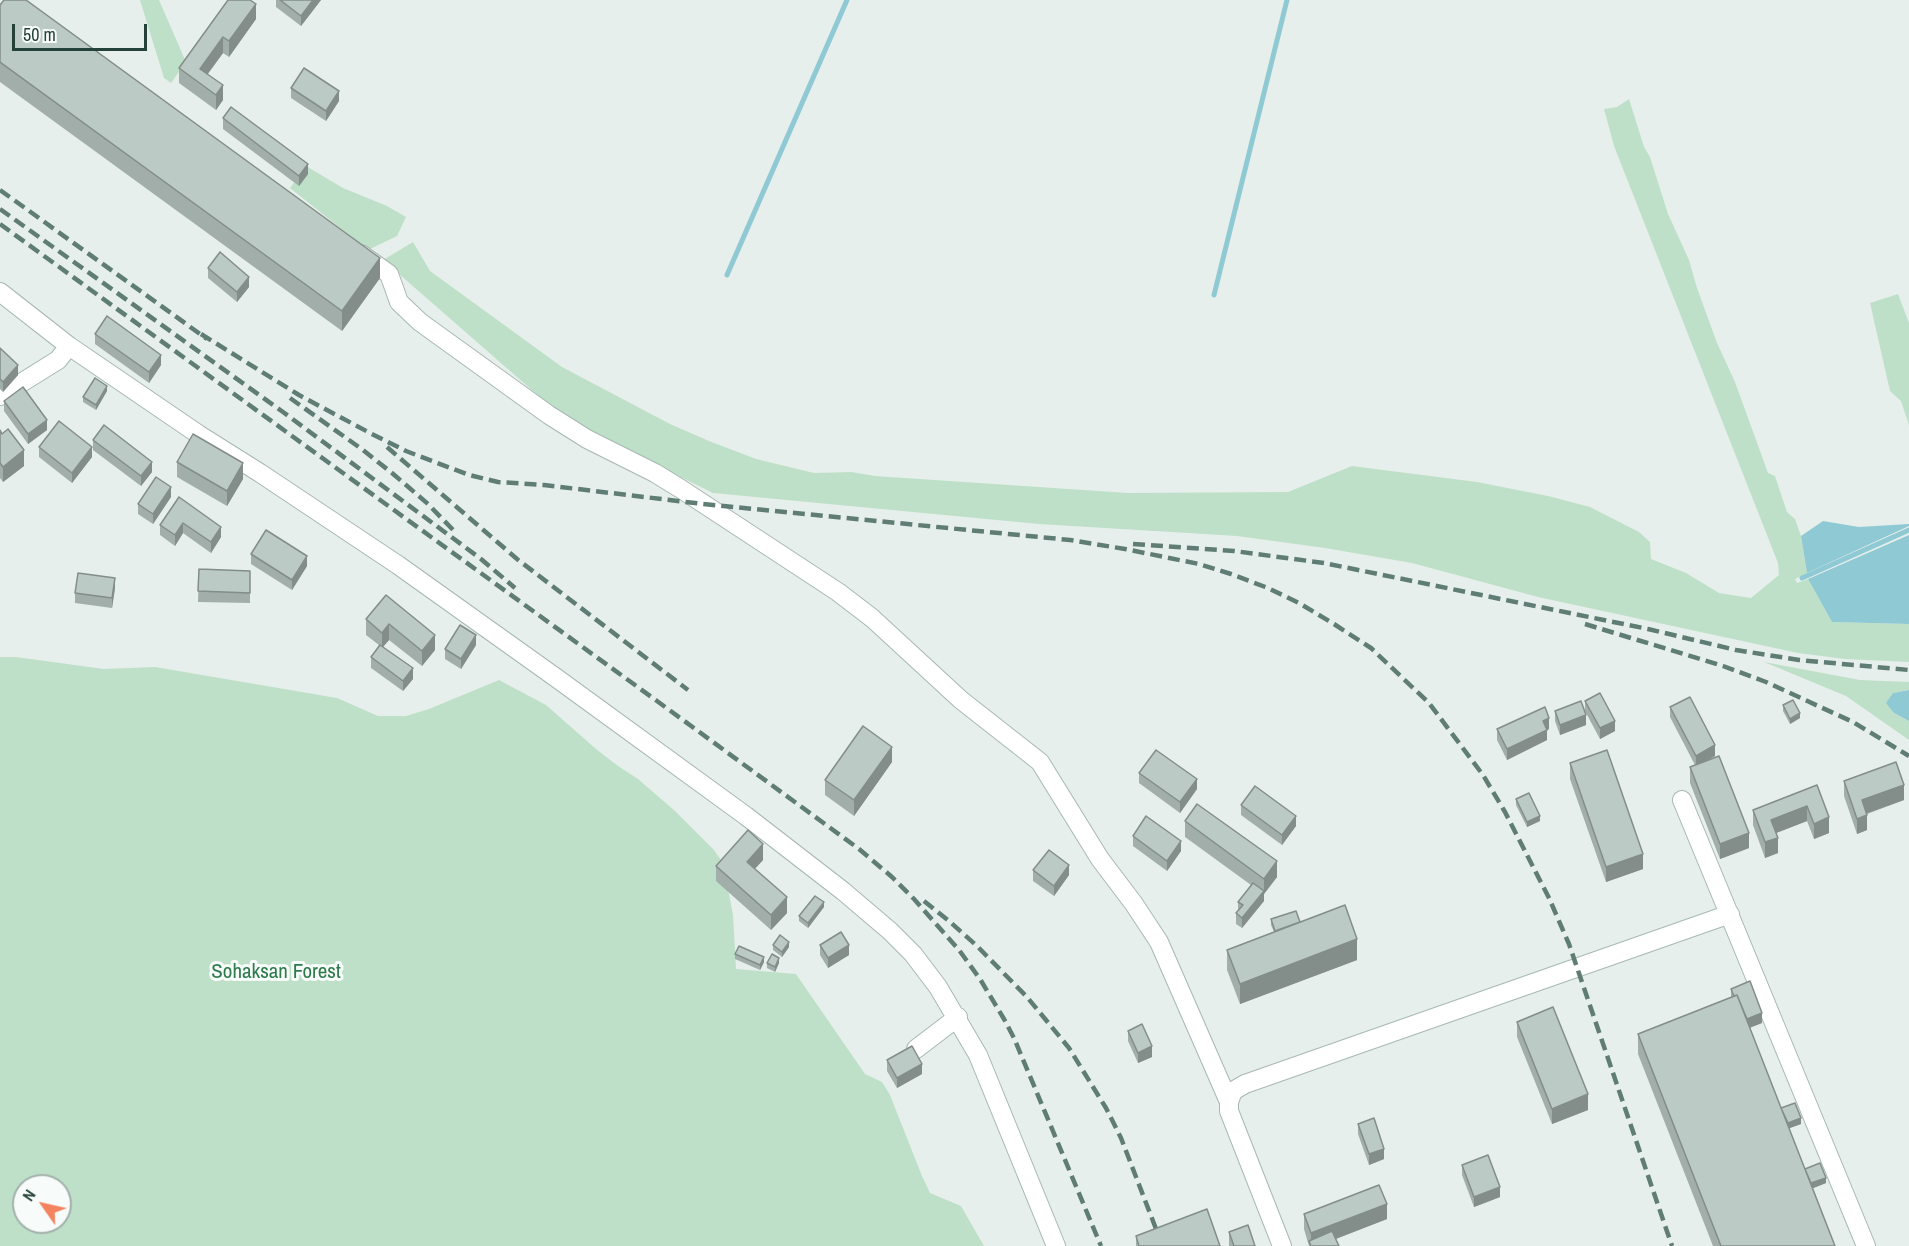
<!DOCTYPE html>
<style>
body{margin:0}
#map{position:relative;width:1909px;height:1246px;overflow:hidden;background:#e6efeb;font-family:"Archivo Narrow",sans-serif}
canvas{display:block}
.north{position:absolute;left:12px;top:1174px;width:60px;height:60px;box-sizing:border-box;background:#f7fbf9;border:2px solid #a3b1ad;border-radius:50%;rotate:304deg;font-size:16px;font-weight:700;line-height:24px;text-align:center;color:#24423a}
.north::after{content:'';display:block;margin:auto;width:21px;height:27px;background:#f4845f;clip-path:polygon(50% 0,100% 100%,50% 72%,0 100%)}
.scale{position:absolute;left:12px;top:24px;width:135px;height:27px;box-sizing:border-box;border:3px solid #24423a;border-top:0;padding-left:8px;font-size:18px;line-height:21px;white-space:nowrap;color:#24423a;-webkit-text-stroke:4px #f7fbf9;paint-order:stroke}
</style>
<div id="map">
<canvas width="1909" height="1246"></canvas>
<div class="north">N</div>
<div class="scale">50 m</div>
</div>
<script>
const context = document.querySelector('canvas').getContext('2d');
context.lineJoin = 'round';
function fill(path, color) {
  context.fillStyle = color;
  context.fill(path, 'evenodd');
}
function poly(rows) {
  const path = new Path2D();
  for (const r of rows) {
    path.moveTo(r[0], r[1]);
    for (let i = 2; i < r.length; i += 2) path.lineTo(r[i], r[i + 1]);
  }
  return path;
}
function trace(path, color, width, dash) {
  context.strokeStyle = color;
  context.lineWidth = width;
  context.lineCap = dash ? 'butt' : 'round';
  context.setLineDash(dash || []);
  context.stroke(path);
}
function label(font, color, halo, rows, align = 'center') {
  context.font = font + ' "Archivo Narrow",sans-serif';
  context.lineWidth = 6;
  context.setLineDash([]);
  context.textBaseline = 'middle';
  context.strokeStyle = halo;
  context.fillStyle = color;
  for (const [text, x, y, turn = 0] of rows) {
    context.save();
    context.translate(x, y);
    context.rotate((+turn || 0) * Math.PI / 180);
    context.textAlign = isNaN(turn) ? turn : align;
    if (halo) context.strokeText(text, 0, 0);
    context.fillText(text, 0, 0);
    context.restore();
  }
}
fill(poly([
 [140,0,159,0,186,62,171,83,164,78],
 [1629,99,1644,147,1650,157,1668,214,1689,260,1697,288,1717,343,1735,382,1768,473,1775,476,1787,512,1795,519,1801,536,1807,573,1795,579,1797,583,1808,579,1832,622,1909,624,1909,662,1845,659,1798,653,1538,597,1412,563,1325,548,1237,536,1039,524,713,493,636,455,557,412,383,260,413,242,430,271,562,367,670,424,709,441,756,459,814,473,851,472,875,476,1128,493,1288,492,1352,466,1477,482,1548,496,1590,507,1639,532,1650,542,1651,559,1686,573,1719,593,1751,598,1779,575,1778,563,1614,146,1604,109,1617,107],
 [306,166,343,188,387,206,406,217,397,236,368,250,290,188],
 [1898,294,1909,323,1909,425,1901,401,1890,391,1870,303],
 [0,657,16,657,104,669,155,667,337,698,378,716,406,716,429,709,499,680,546,705,596,749,618,766,638,779,675,811,714,850,723,863,733,915,736,969,796,974,865,1074,882,1082,890,1095,922,1176,930,1193,961,1206,984,1246,0,1246],
 [24,1186,60,1186,60,1222,24,1222],
 [1764,662,1860,680,1909,682,1909,690,1893,693,1894,713,1909,721,1909,740,1846,696]
]), '#bfe0c8');
fill(poly([
 [1823,521,1859,527,1909,524,1909,526,1807,573,1801,536],
 [1909,535,1909,624,1832,622,1808,579],
 [1909,690,1909,721,1894,713,1886,703,1893,693]
]), '#8ec9d4');
trace(poly([
 [727,275,847,0],
 [1214,295,1287,0],
 [1802,578,1909,530]
]), '#8ec9d4', 5);
const minor = poly([
 [361,254,389,274,399,302,420,322,549,415,587,439,655,473,681,489,838,592,872,618,961,700,1040,762,1100,859,1134,904,1159,942,1229,1102],
 [0,292,69,346,198,434,260,473,398,565,555,677,746,816,843,891,890,931,913,954,938,987,978,1055,1056,1246],
 [0,396,58,360,69,346],
 [1682,800,1866,1246],
 [916,1049,958,1017],
 [1282,1246,1229,1111,1229,1102,1233,1091,1245,1084,1730,914]
]);
trace(minor, '#a8b8b2', 20);
trace(minor, '#fff', 18);
trace(poly([
 [0,190,207,339],
 [0,209,283,412,481,559,515,588],
 [0,224,657,701,859,849,892,877,914,899,959,950,980,979,1004,1019,1014,1038,1101,1246],
 [201,334,299,395,370,433,406,451,469,475,498,482,544,485,703,504,1070,540,1125,549,1199,564,1231,574,1268,588,1299,603,1334,624,1371,648,1429,703,1483,775,1505,812,1549,898,1569,944,1672,1246],
 [290,398,363,450,392,473,428,504,457,534],
 [387,447,517,559,688,690],
 [1133,544,1234,551,1324,563,1648,629,1736,650,1799,660,1909,670],
 [1585,624,1723,666,1766,682,1853,722,1909,756],
 [924,901,949,921,977,946,1027,997,1069,1048,1106,1108,1121,1138,1158,1234]
]), '#5f7d75', 4.5, [12, 6]);
fill(poly([
 [228,0,256,19,229,57,223,53,208,74,223,100,216,110,179,83,179,68],
 [276,0,321,0,301,26,276,7],
 [0,5,380,278,342,331,0,82],
 [291,88,339,101,326,121,291,98],
 [223,118,308,174,299,186,223,129],
 [208,268,249,287,237,302,208,278],
 [95,334,161,365,149,383,95,344],
 [0,348,18,375,3,392,0,389],
 [107,391,96,410,83,402,83,397],
 [4,401,47,430,28,444,4,411],
 [0,430,24,466,3,482,0,478],
 [93,440,152,472,141,486,93,450],
 [39,447,92,457,72,483,39,457],
 [177,462,243,479,227,506,177,477],
 [171,497,153,524,138,514,138,504],
 [179,497,221,537,211,553,183,533,175,546,160,535,160,525],
 [251,554,307,566,292,590,251,564],
 [199,569,250,571,250,603,198,602],
 [115,588,112,608,75,603,75,593],
 [386,595,435,650,422,666,389,640,383,647,413,679,403,691,371,668,371,657,379,645,366,635,366,619],
 [476,645,461,669,445,659,445,649],
 [1585,701,1615,731,1600,739,1585,711],
 [1783,705,1800,718,1790,724,1783,711],
 [1670,707,1715,756,1702,763,1749,848,1720,859,1690,783,1690,767,1695,765,1670,717],
 [1555,711,1586,725,1560,735,1555,721],
 [1497,729,1549,729,1547,730,1547,740,1507,760,1497,740],
 [892,762,854,816,825,795,825,780],
 [1570,763,1643,869,1606,882,1570,779],
 [1139,773,1197,789,1180,813,1139,783],
 [1844,781,1904,800,1867,814,1867,830,1857,834,1844,796],
 [1817,785,1829,833,1814,839,1807,821,1776,833,1778,853,1765,858,1753,825,1753,810],
 [1516,799,1540,821,1527,827,1516,805],
 [1241,805,1296,826,1282,845,1241,815],
 [1185,821,1277,877,1264,894,1264,901,1242,928,1236,924,1236,913,1238,911,1238,902,1251,885,1185,837],
 [1133,836,1181,851,1167,871,1133,846],
 [763,860,755,869,787,913,771,930,716,881,716,866],
 [1033,870,1069,875,1054,896,1033,881],
 [824,907,808,928,799,921,799,916],
 [1271,919,1300,922,1357,960,1240,1004,1227,970,1227,950,1274,932,1271,925],
 [773,945,789,947,782,957,773,950],
 [820,945,849,955,828,968,820,955],
 [735,954,764,962,760,970,735,959],
 [767,963,779,963,775,972,767,968],
 [1731,989,1762,1023,1750,1028,1781,1108,1801,1124,1789,1128,1805,1169,1826,1183,1813,1188,1835,1246,1713,1246,1638,1054,1638,1034,1731,997],
 [1517,1022,1588,1110,1552,1124,1517,1037],
 [1128,1031,1152,1057,1138,1063,1128,1041],
 [887,1060,922,1074,897,1088,887,1071],
 [1358,1124,1384,1159,1369,1165,1358,1134],
 [1462,1165,1500,1197,1474,1207,1462,1175],
 [1304,1214,1387,1219,1336,1239,1339,1246,1309,1246,1304,1229],
 [1229,1232,1255,1246,1229,1246],
 [1136,1236,1220,1246,1136,1246]
]), '#a1aea9');
fill(poly([
 [313,0,321,0,301,26,301,16],
 [256,4,256,19,229,57,229,41],
 [223,37,223,53,200,84,200,69],
 [223,85,223,100,216,110,216,95],
 [339,91,339,101,326,121,326,111],
 [308,164,308,174,299,186,299,176],
 [380,258,380,278,342,331,342,311],
 [249,277,249,287,237,302,237,292],
 [161,355,161,365,149,383,149,372],
 [18,365,18,375,3,392,3,382],
 [107,386,107,391,96,410,96,405],
 [47,420,47,430,28,444,28,434],
 [92,447,92,457,72,483,72,473],
 [24,450,24,466,3,482,3,467],
 [152,462,152,472,141,486,141,476],
 [243,463,243,479,227,506,227,491],
 [171,487,171,497,153,524,153,514],
 [183,523,183,533,175,546,175,535],
 [221,527,221,537,211,553,211,542],
 [307,556,307,566,292,590,292,580],
 [115,578,115,588,112,608,112,598],
 [389,624,389,640,382,648,382,633],
 [435,635,435,650,422,666,422,651],
 [476,635,476,645,461,669,461,659],
 [413,668,413,679,403,691,403,681],
 [1800,713,1800,718,1790,724,1790,719],
 [1586,715,1586,725,1560,735,1560,725],
 [1549,718,1549,729,1543,732,1543,721],
 [1615,721,1615,731,1600,739,1600,728],
 [1547,730,1547,740,1507,760,1507,749],
 [1715,745,1715,756,1696,766,1696,756],
 [892,747,892,762,854,816,854,800],
 [1197,779,1197,789,1180,813,1180,802],
 [1904,785,1904,800,1862,815,1862,800],
 [1807,806,1807,821,1771,835,1771,820],
 [1867,815,1867,830,1857,834,1857,819],
 [1296,816,1296,826,1282,845,1282,835],
 [1540,816,1540,821,1527,827,1527,822],
 [1829,817,1829,833,1814,839,1814,824],
 [1749,833,1749,848,1720,859,1720,844],
 [1778,838,1778,853,1765,858,1765,842],
 [1181,841,1181,851,1167,871,1167,861],
 [763,844,763,860,747,877,747,862],
 [1643,854,1643,869,1606,882,1606,867],
 [1277,861,1277,877,1264,894,1264,879],
 [1069,865,1069,875,1054,896,1054,886],
 [1264,891,1264,901,1242,928,1242,918],
 [787,897,787,913,771,930,771,915],
 [824,902,824,907,808,928,808,923],
 [1357,939,1357,960,1240,1004,1240,984],
 [789,942,789,947,782,957,782,952],
 [849,945,849,955,828,968,828,958],
 [764,957,764,962,760,970,760,965],
 [779,958,779,963,775,972,775,967],
 [1762,1013,1762,1023,1743,1030,1743,1020],
 [1152,1046,1152,1057,1138,1063,1138,1053],
 [922,1064,922,1074,897,1088,897,1078],
 [1588,1094,1588,1110,1552,1124,1552,1109],
 [1801,1118,1801,1124,1782,1131,1782,1125],
 [1384,1149,1384,1159,1369,1165,1369,1154],
 [1826,1178,1826,1183,1806,1191,1806,1185],
 [1500,1187,1500,1197,1474,1207,1474,1197],
 [1387,1204,1387,1219,1317,1246,1311,1246,1311,1233]
]), '#838d89');
const building = poly([
 [4,0,26,0,380,258,342,311,0,62,0,5,4,0],
 [228,0,250,0,256,4,229,41,223,37,200,69,223,85,216,95,179,68,228,0],
 [280,0,313,0,301,16,280,0],
 [304,68,339,91,326,111,291,88,304,68],
 [231,107,308,164,299,176,223,118,231,107],
 [220,252,249,277,237,292,208,268,220,252],
 [107,316,161,355,149,372,95,334,107,316],
 [0,348,18,365,3,382,0,379,0,348],
 [95,378,107,386,96,405,83,397,95,378],
 [23,387,47,420,28,434,4,401,23,387],
 [59,421,92,447,72,473,39,447,59,421],
 [104,425,152,462,141,476,93,440,104,425],
 [8,429,24,450,3,467,0,463,0,430,2,434,8,429],
 [193,434,243,463,227,491,177,462,193,434],
 [156,477,171,487,153,514,138,504,156,477],
 [179,497,221,527,211,542,183,523,175,535,160,525,179,497],
 [266,530,307,556,292,580,251,554,266,530],
 [199,569,250,571,250,593,198,591,199,569],
 [78,573,115,578,112,598,75,593,78,573],
 [386,595,435,635,422,651,389,624,382,633,366,619,386,595],
 [460,625,476,635,461,659,445,649,460,625],
 [380,645,413,668,403,681,371,657,380,645],
 [1600,693,1615,721,1600,728,1585,701,1600,693],
 [1690,697,1715,745,1696,756,1670,707,1690,697],
 [1793,700,1800,713,1790,719,1783,705,1793,700],
 [1581,701,1586,715,1560,725,1555,711,1581,701],
 [1545,707,1549,718,1543,721,1547,730,1507,749,1497,729,1545,707],
 [863,726,892,747,854,800,825,780,863,726],
 [1156,750,1197,779,1180,802,1139,773,1156,750],
 [1607,750,1643,854,1606,867,1570,763,1607,750],
 [1719,756,1749,833,1720,844,1690,767,1719,756],
 [1896,762,1904,785,1862,800,1867,815,1857,819,1844,781,1896,762],
 [1817,785,1829,817,1814,824,1807,806,1771,820,1778,838,1765,842,1753,810,1817,785],
 [1255,786,1296,816,1282,835,1241,805,1255,786],
 [1529,793,1540,816,1527,822,1516,799,1529,793],
 [1197,804,1277,861,1264,879,1185,821,1197,804],
 [1146,816,1181,841,1167,861,1133,836,1146,816],
 [748,830,763,844,747,862,787,897,771,915,716,866,748,830],
 [1049,850,1069,865,1054,886,1033,870,1049,850],
 [1253,883,1264,891,1242,918,1236,913,1243,905,1238,902,1253,883],
 [815,896,824,902,808,923,799,916,815,896],
 [1345,905,1357,939,1240,984,1227,950,1345,905],
 [1296,911,1300,922,1275,931,1271,919,1296,911],
 [841,932,849,945,828,958,820,945,841,932],
 [780,935,789,942,782,952,773,945,780,935],
 [739,946,764,957,760,965,735,954,739,946],
 [772,954,779,958,775,967,767,963,772,954],
 [1750,981,1762,1013,1747,1019,1737,995,1734,996,1731,989,1750,981],
 [1737,995,1835,1246,1721,1246,1638,1034,1737,995],
 [1553,1007,1588,1094,1552,1109,1517,1022,1553,1007],
 [1142,1024,1152,1046,1138,1053,1128,1031,1142,1024],
 [912,1046,922,1064,897,1078,887,1060,912,1046],
 [1795,1103,1801,1118,1788,1123,1781,1108,1795,1103],
 [1374,1118,1384,1149,1369,1154,1358,1124,1374,1118],
 [1488,1155,1500,1187,1474,1197,1462,1165,1488,1155],
 [1820,1163,1826,1178,1811,1183,1805,1169,1820,1163],
 [1379,1185,1387,1204,1311,1233,1304,1214,1379,1185],
 [1207,1209,1220,1246,1139,1246,1136,1236,1207,1209],
 [1248,1225,1255,1246,1234,1246,1229,1232,1248,1225],
 [1332,1231,1339,1246,1311,1246,1309,1241,1332,1231]
]);
fill(building, '#bbcac4');
trace(building, '#838d89', 1.5);
label('21px', '#2d7a4b', '#f7fbf9', [
 ["Sohaksan Forest",276,972]
]);
</script>
